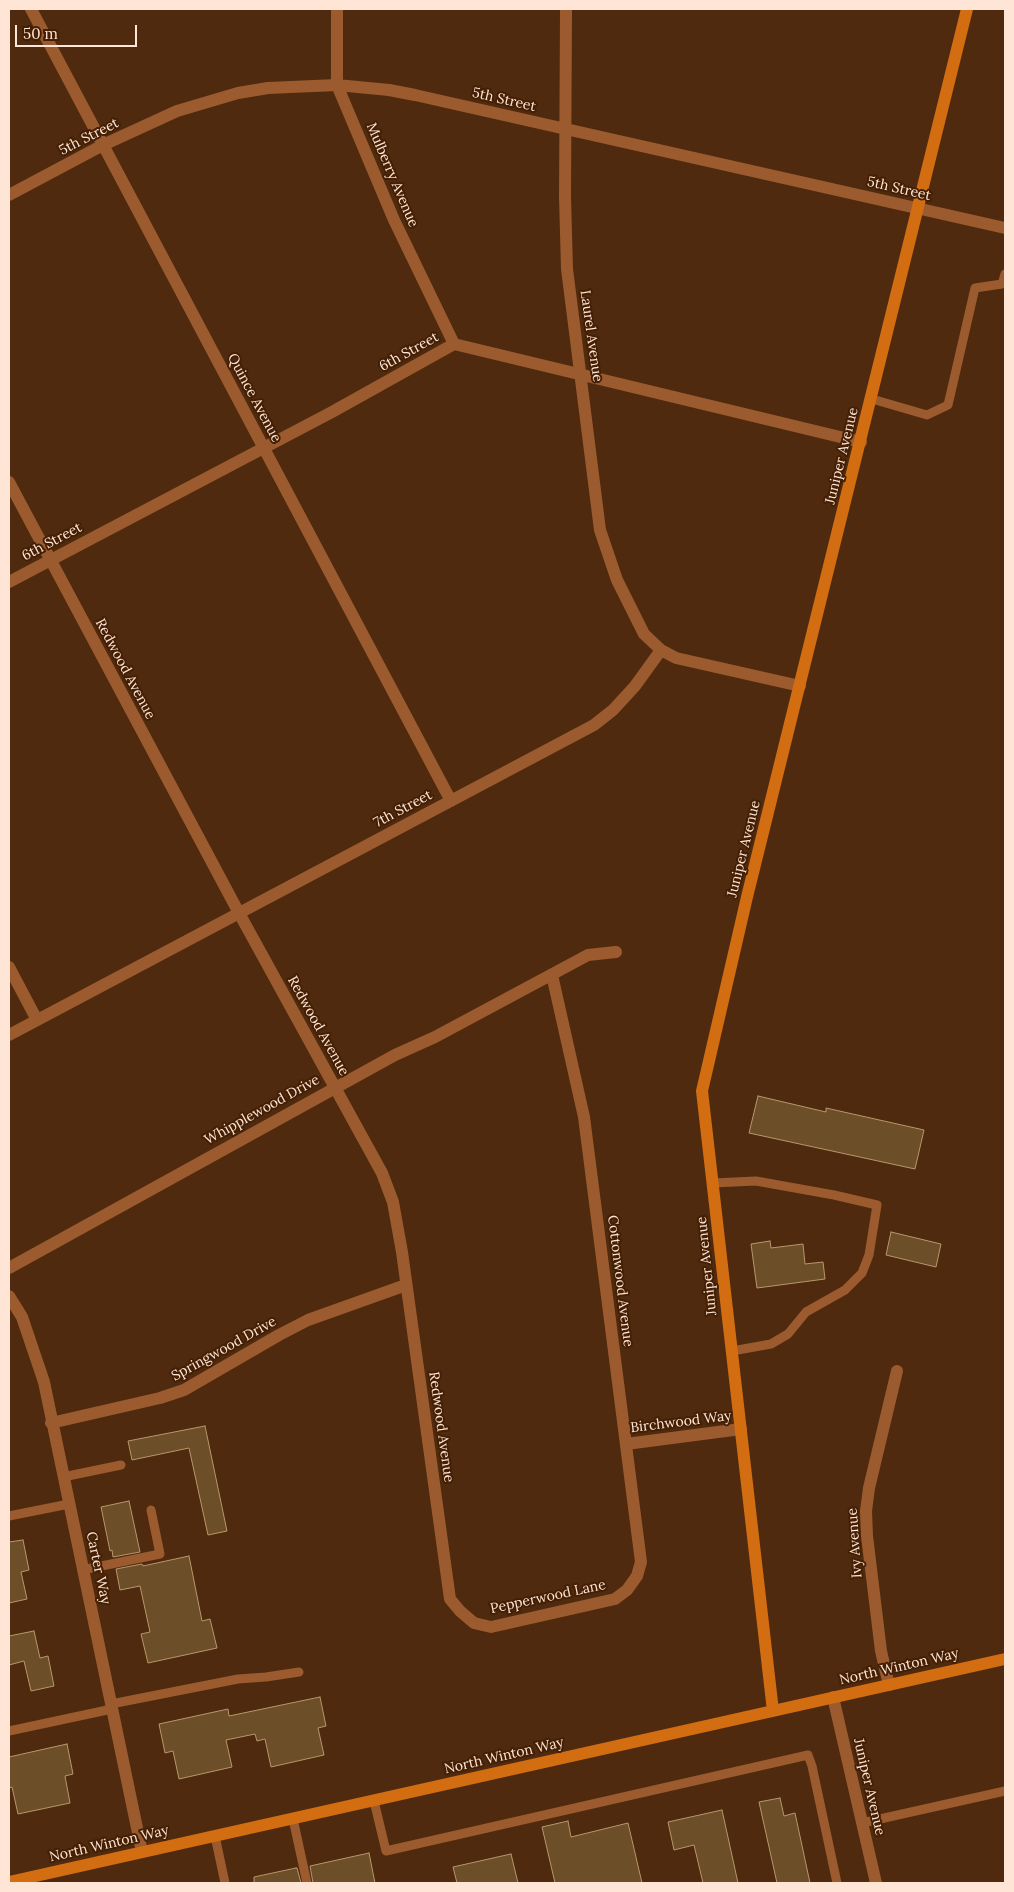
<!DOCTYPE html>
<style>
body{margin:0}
#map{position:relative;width:1014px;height:1892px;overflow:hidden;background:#4f2a0e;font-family:Lora,serif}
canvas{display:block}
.frame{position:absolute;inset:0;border:10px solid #fee5d6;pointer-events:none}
.scale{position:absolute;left:15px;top:25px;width:122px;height:22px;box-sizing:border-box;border:2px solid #fee5d6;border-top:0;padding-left:6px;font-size:15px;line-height:18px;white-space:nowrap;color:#fee5d6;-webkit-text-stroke:4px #441f03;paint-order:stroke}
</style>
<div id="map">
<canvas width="1014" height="1892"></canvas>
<div class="frame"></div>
<div class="scale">50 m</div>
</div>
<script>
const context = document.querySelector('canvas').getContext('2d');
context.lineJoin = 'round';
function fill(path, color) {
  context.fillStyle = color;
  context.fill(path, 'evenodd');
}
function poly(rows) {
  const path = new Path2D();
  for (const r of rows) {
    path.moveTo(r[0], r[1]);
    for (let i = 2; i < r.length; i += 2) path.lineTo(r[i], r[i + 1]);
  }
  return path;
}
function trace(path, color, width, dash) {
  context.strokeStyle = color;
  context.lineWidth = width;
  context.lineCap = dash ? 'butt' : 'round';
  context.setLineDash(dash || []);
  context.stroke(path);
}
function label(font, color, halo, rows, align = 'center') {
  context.font = font + ' Lora,serif';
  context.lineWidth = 4;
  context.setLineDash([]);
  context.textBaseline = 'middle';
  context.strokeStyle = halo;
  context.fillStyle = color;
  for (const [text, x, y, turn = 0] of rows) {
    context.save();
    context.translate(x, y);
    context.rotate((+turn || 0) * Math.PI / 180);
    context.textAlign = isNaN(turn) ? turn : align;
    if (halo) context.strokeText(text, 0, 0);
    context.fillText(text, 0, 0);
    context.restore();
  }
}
const building = poly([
 [758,1096,826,1112,826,1108,924,1130,915,1169,749,1133,758,1096],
 [891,1232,941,1244,936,1267,886,1255,891,1232],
 [770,1241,771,1248,803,1244,805,1264,823,1262,825,1279,757,1288,751,1244,770,1241],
 [205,1426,227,1531,208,1535,189,1448,132,1460,128,1441,205,1426],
 [129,1501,140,1552,113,1557,112,1550,110,1551,101,1507,129,1501],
 [23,1540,29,1570,21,1572,27,1599,9,1603,9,1542,23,1540],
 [189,1556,202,1621,210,1619,217,1648,148,1663,141,1634,150,1632,140,1586,120,1590,116,1569,142,1564,143,1566,189,1556],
 [34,1631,40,1658,48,1656,54,1686,31,1691,24,1661,9,1665,9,1636,34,1631],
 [320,1697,326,1726,318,1728,324,1755,271,1767,265,1739,257,1741,255,1734,226,1740,232,1767,179,1779,173,1751,165,1753,159,1724,228,1709,229,1716,320,1697],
 [67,1744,73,1774,65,1776,70,1803,18,1814,12,1787,9,1788,9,1757,67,1744],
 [780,1798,784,1816,795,1813,810,1883,777,1883,759,1802,780,1798],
 [722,1810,738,1883,703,1883,694,1845,674,1850,668,1822,722,1810],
 [568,1821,571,1837,628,1823,642,1883,555,1883,542,1827,568,1821],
 [369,1853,375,1883,313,1883,310,1866,369,1853],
 [511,1854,518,1883,457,1883,453,1867,511,1854],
 [296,1868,297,1868,301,1883,254,1883,254,1877,296,1868]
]);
fill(building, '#6c4f28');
trace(building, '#b7976d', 1);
trace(poly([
 [872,399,927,415,948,405,975,288,1002,284,1005,274],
 [713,1183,756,1181,834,1195,877,1205,869,1255,862,1273,845,1290,806,1312,788,1334,771,1344,732,1351],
 [63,1477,121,1465],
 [9,1516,69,1504],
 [82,1570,160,1554,151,1510],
 [111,1704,238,1679,266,1677,299,1672],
 [9,1731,112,1709],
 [374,1801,386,1851,808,1755,812,1766,837,1883],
 [293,1819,307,1883],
 [862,1823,1005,1791],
 [215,1836,225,1883]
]), '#9b5b2e', 9);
trace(poly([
 [31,9,451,801],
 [337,9,337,85,394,220,454,344],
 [566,9,565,197,567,269,600,530,617,580,644,634,661,650,676,658,800,686],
 [9,195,103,145,177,111,238,93,268,88,337,85,389,90,415,95,1005,228],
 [9,482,239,913,382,1173,393,1202,402,1252,450,1599,460,1611,474,1623,491,1627,615,1599,627,1590,637,1576,641,1562,584,1117,552,975],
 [9,582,332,412,454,344,861,442],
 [9,967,37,1020],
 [9,1035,594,725,613,710,635,686,661,650],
 [9,1268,395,1055,435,1037,588,955,616,952],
 [9,1296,22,1317,44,1382,142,1852],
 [51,1423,160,1398,184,1390,279,1335,308,1320,406,1285],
 [626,1444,741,1429],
 [889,1685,881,1651,867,1536,866,1511,869,1488,897,1371],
 [833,1697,876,1883]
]), '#9b5b2e', 12);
trace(poly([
 [773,1711,702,1091,747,897,967,9],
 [9,1882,1005,1659]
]), '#d26d12', 12);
label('14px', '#fee5d6', '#441f03', [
 ["5th Street",504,100,13],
 ["5th Street",89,137,-27],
 ["Mulberry Avenue",392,175,67],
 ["5th Street",899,189,13],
 ["Laurel Avenue",591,336,82],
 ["6th Street",409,352,-29],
 ["Quince Avenue",254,398,62],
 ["Juniper Avenue",842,456,-76],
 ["6th Street",52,542,-28],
 ["Redwood Avenue",125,669,62],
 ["7th Street",403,809,-28],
 ["Juniper Avenue",744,849,-76],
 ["Redwood Avenue",318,1026,61],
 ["Whipplewood Drive",262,1110,-29],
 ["Juniper Avenue",707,1266,-96],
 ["Cottonwood Avenue",620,1281,83],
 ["Springwood Drive",224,1349,-29],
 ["Birchwood Way",681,1422,-7],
 ["Redwood Avenue",441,1427,82],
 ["Ivy Avenue",855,1543,-94],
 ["Carter Way",98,1568,78],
 ["Pepperwood Lane",548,1597,-12],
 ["North Winton Way",899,1667,-13],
 ["North Winton Way",504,1756,-13],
 ["Juniper Avenue",869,1787,77],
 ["North Winton Way",109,1844,-13]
]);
</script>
